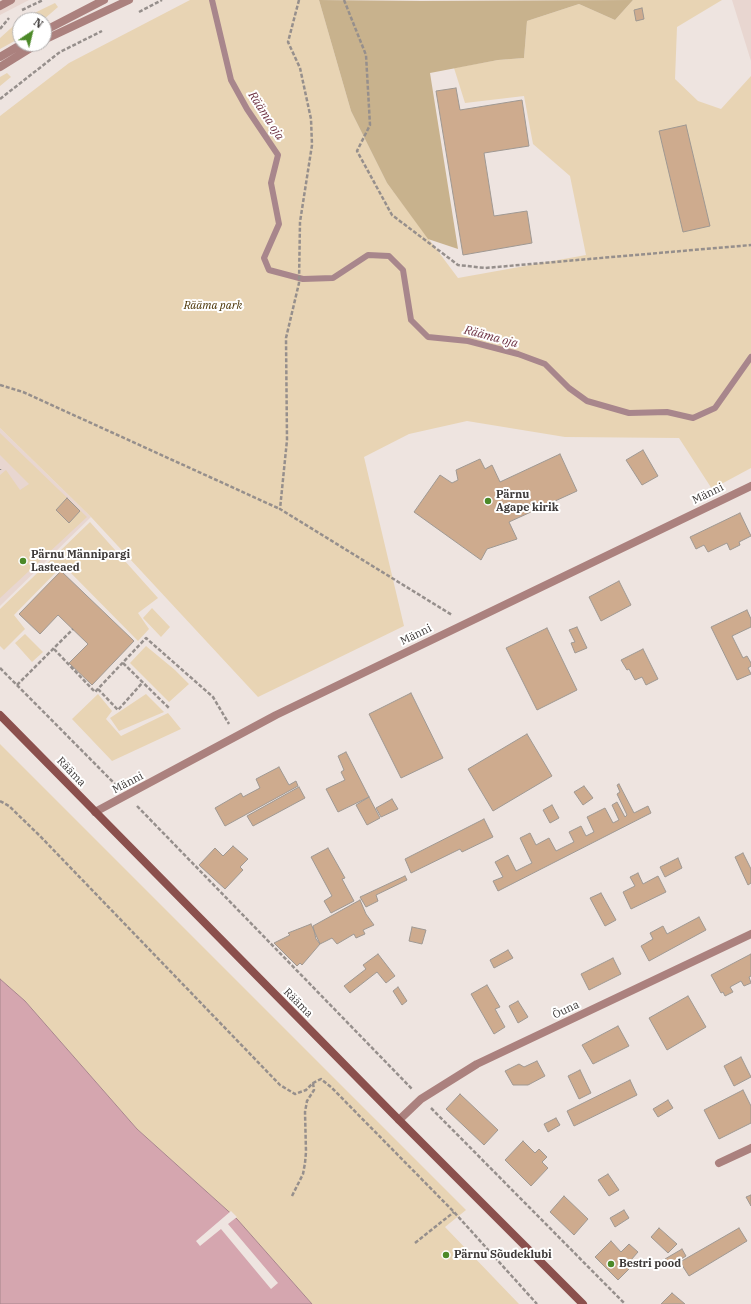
<!DOCTYPE html>
<meta charset="utf-8">
<style>
body{margin:0}
#map{position:relative;width:751px;height:1304px;overflow:hidden;background:#eee4e0;font-family:"IBM Plex Serif",serif}
canvas{display:block}
.north{position:absolute;left:12px;top:12px;width:40px;height:40px;box-sizing:border-box;background:#fff;border:1px solid #b2b0b0;border-radius:50%;rotate:35deg;font-size:11px;font-weight:700;line-height:16px;text-align:center;color:#3e3a39}
.north::after{content:'';display:block;margin:auto;width:14px;height:18px;background:#4c8928;clip-path:polygon(50% 0,100% 100%,50% 72%,0 100%)}
</style>
<div id="map">
<canvas width="751" height="1304"></canvas>
<div class="north">N</div>
</div>
<script>
const context = document.querySelector('canvas').getContext('2d');
context.lineJoin = 'round';
function fill(path, color) {
  context.fillStyle = color;
  context.fill(path, 'evenodd');
}
function poly(rows) {
  const path = new Path2D();
  for (const r of rows) {
    path.moveTo(r[0], r[1]);
    for (let i = 2; i < r.length; i += 2) path.lineTo(r[i], r[i + 1]);
  }
  return path;
}
function trace(path, color, width, dash) {
  context.strokeStyle = color;
  context.lineWidth = width;
  context.lineCap = dash ? 'butt' : 'round';
  context.setLineDash(dash || []);
  context.stroke(path);
}
function label(font, color, halo, rows, align = 'center') {
  context.font = font + ' "IBM Plex Serif",serif';
  context.lineWidth = 4;
  context.setLineDash([]);
  context.textBaseline = 'middle';
  context.strokeStyle = halo;
  context.fillStyle = color;
  for (const [text, x, y, turn = 0] of rows) {
    context.save();
    context.translate(x, y);
    context.rotate((+turn || 0) * Math.PI / 180);
    context.textAlign = isNaN(turn) ? turn : align;
    if (halo) context.strokeText(text, 0, 0);
    context.fillText(text, 0, 0);
    context.restore();
  }
}
fill(poly([
 [0,0,29,0,0,15],
 [732,0,751,0,751,61],
 [0,428,91,517,0,606]
]), '#e8d6d0');
fill(poly([
 [190,0,319,0,351,111,387,183,458,278,586,255,570,176,533,144,524,96,465,103,454,68,498,60,524,58,527,21,579,4,615,20,633,0,722,0,677,27,675,79,698,101,721,109,751,76,751,468,712,489,679,438,565,437,467,421,409,434,364,457,404,626,258,697,91,517,0,428,0,116,69,63],
 [55,3,58,7,43,20,20,20],
 [20,20,20,38,0,49,0,38],
 [7,73,11,77,0,86,0,77],
 [0,433,87,517,0,598,0,475,6,470,20,490,29,484,0,455],
 [90,522,158,598,138,613,149,629,138,641,63,565,14,615,25,629,4,650,0,646,0,609],
 [152,608,170,627,161,637,143,618],
 [25,634,43,652,32,662,15,643],
 [146,646,175,670,189,684,169,702,130,663],
 [98,694,112,711,106,719,121,736,168,713,181,729,112,761,72,719],
 [146,694,164,712,119,731,110,718],
 [0,744,466,1210,445,1227,519,1304,312,1304,237,1219,137,1129,25,1001,0,979]
]), '#e8d4b4');
fill(poly([
 [319,0,422,1,633,0,615,20,579,4,527,21,524,58,498,60,430,73,458,249,428,239,387,183,351,111]
]), '#c8b28d');
const water = poly([
 [0,979,25,1001,137,1129,237,1219,312,1304,0,1304,0,979]
]);
fill(water, '#d5a6af');
trace(water, '#a8868c', 1);
fill(poly([
 [231,1211,237,1217,228,1224,278,1283,271,1289,221,1229,200,1246,196,1241]
]), '#eee4e0');
trace(poly([
 [212,0,231,80,247,109,278,155,271,183,279,224,264,258,269,270,303,279,333,278,368,255,389,256,403,270,411,320,428,337,468,341,518,354,545,364,569,388,587,401,629,413,667,412,693,418,715,408,751,357]
]), '#a8868c', 6);
const building = poly([
 [642,8,644,19,636,21,634,10,642,8],
 [456,88,460,110,522,100,529,146,484,153,494,216,527,211,532,243,463,255,436,91,456,88],
 [686,125,710,226,683,232,659,131,686,125],
 [643,450,658,476,642,485,626,460,643,450],
 [560,454,577,491,509,522,517,539,487,549,481,560,414,512,440,475,452,483,458,480,456,470,480,459,485,469,492,465,500,482,560,454],
 [67,498,80,511,69,523,56,510,67,498],
 [740,513,751,536,739,542,740,545,730,550,727,543,708,552,704,545,696,549,690,537,740,513],
 [61,571,134,641,92,685,69,663,88,644,58,615,40,634,19,614,61,571],
 [619,581,631,605,601,621,589,597,619,581],
 [747,610,751,619,751,627,732,636,743,658,747,656,751,663,751,666,748,668,751,674,737,680,711,627,747,610],
 [577,627,587,648,575,653,571,643,575,642,569,630,577,627],
 [547,628,577,690,537,710,506,648,547,628],
 [643,649,658,679,646,685,642,677,635,680,629,669,627,670,621,660,643,649],
 [411,693,443,758,401,778,369,714,411,693],
 [527,734,552,776,493,811,468,769,527,734],
 [346,752,369,797,338,812,326,789,345,780,341,772,344,770,338,756,346,752],
 [279,767,289,785,296,781,298,786,225,826,215,808,241,793,243,797,260,788,256,779,279,767],
 [619,784,634,813,648,806,651,813,498,891,493,881,503,877,495,862,508,855,516,871,532,863,520,838,530,833,536,845,549,838,556,851,574,842,569,832,581,826,586,836,594,832,587,817,605,808,613,823,619,820,612,805,617,802,625,817,627,815,617,794,620,792,617,785,619,784],
 [584,786,593,798,583,805,574,792,584,786],
 [299,787,305,798,253,826,247,816,299,787],
 [369,797,380,818,367,825,356,805,369,797],
 [392,799,398,809,381,817,376,808,392,799],
 [552,805,559,818,550,823,543,810,552,805],
 [484,819,493,837,462,852,460,849,411,873,405,859,484,819],
 [233,846,248,859,240,867,243,870,225,889,199,865,215,848,223,856,233,846],
 [328,848,345,878,342,879,354,901,331,913,324,901,332,896,311,857,328,848],
 [743,853,751,869,751,883,748,885,735,857,743,853],
 [678,858,682,868,665,877,660,867,678,858],
 [638,873,643,884,658,876,666,892,631,909,623,892,635,886,630,877,638,873],
 [405,876,407,880,376,895,378,901,366,907,360,897,405,876],
 [601,893,616,920,605,926,590,898,601,893],
 [360,900,366,914,374,925,363,930,365,934,356,938,354,934,337,944,332,938,320,944,316,939,313,926,360,900],
 [699,917,706,930,649,961,641,946,653,939,650,933,663,926,667,934,699,917],
 [311,924,320,944,302,965,300,963,297,966,274,943,290,935,288,933,311,924],
 [412,927,426,930,422,944,409,941,412,927],
 [508,950,513,958,494,968,490,960,508,950],
 [378,954,395,976,386,983,377,972,350,993,344,986,366,969,363,965,378,954],
 [751,954,751,976,749,977,751,983,744,986,741,981,730,987,733,992,725,996,723,992,721,993,711,975,751,954],
 [613,958,621,974,589,990,581,974,613,958],
 [487,985,500,1007,495,1009,505,1027,494,1034,471,994,487,985],
 [398,987,407,1001,402,1005,393,991,398,987],
 [688,996,706,1027,667,1050,649,1018,688,996],
 [518,1001,528,1017,518,1023,509,1006,518,1001],
 [618,1026,629,1046,593,1064,582,1045,618,1026],
 [741,1057,751,1077,734,1086,724,1066,741,1057],
 [537,1061,545,1076,528,1085,513,1085,505,1071,519,1064,524,1067,537,1061],
 [580,1070,591,1093,579,1099,568,1076,580,1070],
 [630,1080,637,1095,574,1126,567,1111,630,1080],
 [743,1090,751,1106,751,1123,719,1139,704,1110,743,1090],
 [460,1094,498,1130,484,1145,446,1109,460,1094],
 [668,1100,673,1108,658,1117,653,1109,668,1100],
 [556,1118,560,1125,548,1132,544,1124,556,1118],
 [523,1141,535,1153,539,1149,547,1157,542,1162,548,1168,531,1186,505,1160,523,1141],
 [608,1174,619,1190,609,1196,598,1180,608,1174],
 [751,1195,751,1206,746,1197,751,1195],
 [564,1196,588,1219,574,1235,550,1212,564,1196],
 [624,1210,629,1218,615,1227,610,1218,624,1210],
 [659,1228,677,1244,668,1253,651,1237,659,1228],
 [739,1228,747,1241,689,1276,680,1262,739,1228],
 [611,1241,621,1252,629,1244,638,1252,631,1260,635,1263,618,1280,595,1257,611,1241],
 [682,1249,686,1256,669,1267,665,1259,682,1249],
 [672,1293,685,1304,661,1304,672,1293]
]);
fill(building, '#ceab8e');
trace(building, '#9f9892', 1);
trace(poly([
 [299,0,288,42,300,68,311,119,312,145,300,222,299,283,286,338,287,440,280,509,452,615],
 [344,0,366,55,370,125,357,151,392,215,458,265,485,268,751,245],
 [22,10,43,0],
 [139,12,162,0],
 [0,29,9,18],
 [0,99,60,52,102,31],
 [0,385,23,392,280,509],
 [0,469,0,470],
 [54,649,95,692,146,638,213,697,229,724],
 [123,663,170,709],
 [0,668,116,785],
 [17,685,73,629],
 [98,689,118,710,143,682],
 [0,801,9,806,40,836,280,1085,295,1094,306,1090,313,1083,321,1079,331,1087,454,1212,537,1304],
 [137,806,412,1089],
 [431,1108,625,1304],
 [292,1196,303,1174,305,1163,306,1152,305,1112,307,1101,314,1090,313,1083],
 [415,1243,454,1212]
]), '#968f8c', 2.5, [4, 2]);
trace(poly([
 [0,6,11,0]
]), '#ab817e', 8);
trace(poly([
 [95,812,276,715,751,486],
 [399,1120,421,1099,477,1064,751,934],
 [719,1163,751,1148]
]), '#ab817e', 8);
trace(poly([
 [44,31,104,0],
 [44,40,129,0],
 [0,57,22,44],
 [0,67,37,44]
]), '#ab817e', 8);
trace(poly([
 [0,715,399,1120,583,1304]
]), '#8b504d', 8);
for (const [x, y, r, color] of [
 [488,501,4,"#4c8928"],
 [23,561,4,"#4c8928"],
 [446,1255,4,"#4c8928"],
 [611,1264,4,"#4c8928"]
]) {
  const dot = new Path2D();
  dot.arc(x, y, r, 0, 2 * Math.PI);
  context.fillStyle = color;
  context.fill(dot);
  trace(dot, '#fff', 1.5);
}
label('italic 11px', '#483100', '#fff', [
 ["Rääma park",213,306]
]);
label('11px', '#3e3a39', '#fff', [
 ["Männi",708,494,-26],
 ["Männi",416,635,-26],
 ["Rääma",71,772,46],
 ["Männi",128,783,-28],
 ["Rääma",298,1003,45],
 ["Õuna",566,1010,-25]
]);
label('bold 11px', '#3e3a39', '#fff', [
 ["Pärnu",496,495],
 ["Agape kirik",496,508],
 ["Pärnu Männipargi",31,555],
 ["Lasteaed",31,568],
 ["Pärnu Sõudeklubi",454,1255],
 ["Bestri pood",619,1264]
], 'left');
label('italic 12px', '#6c3041', '#fff', [
 ["Rääma oja",266,116,57],
 ["Rääma oja",491,337,15]
]);
</script>
